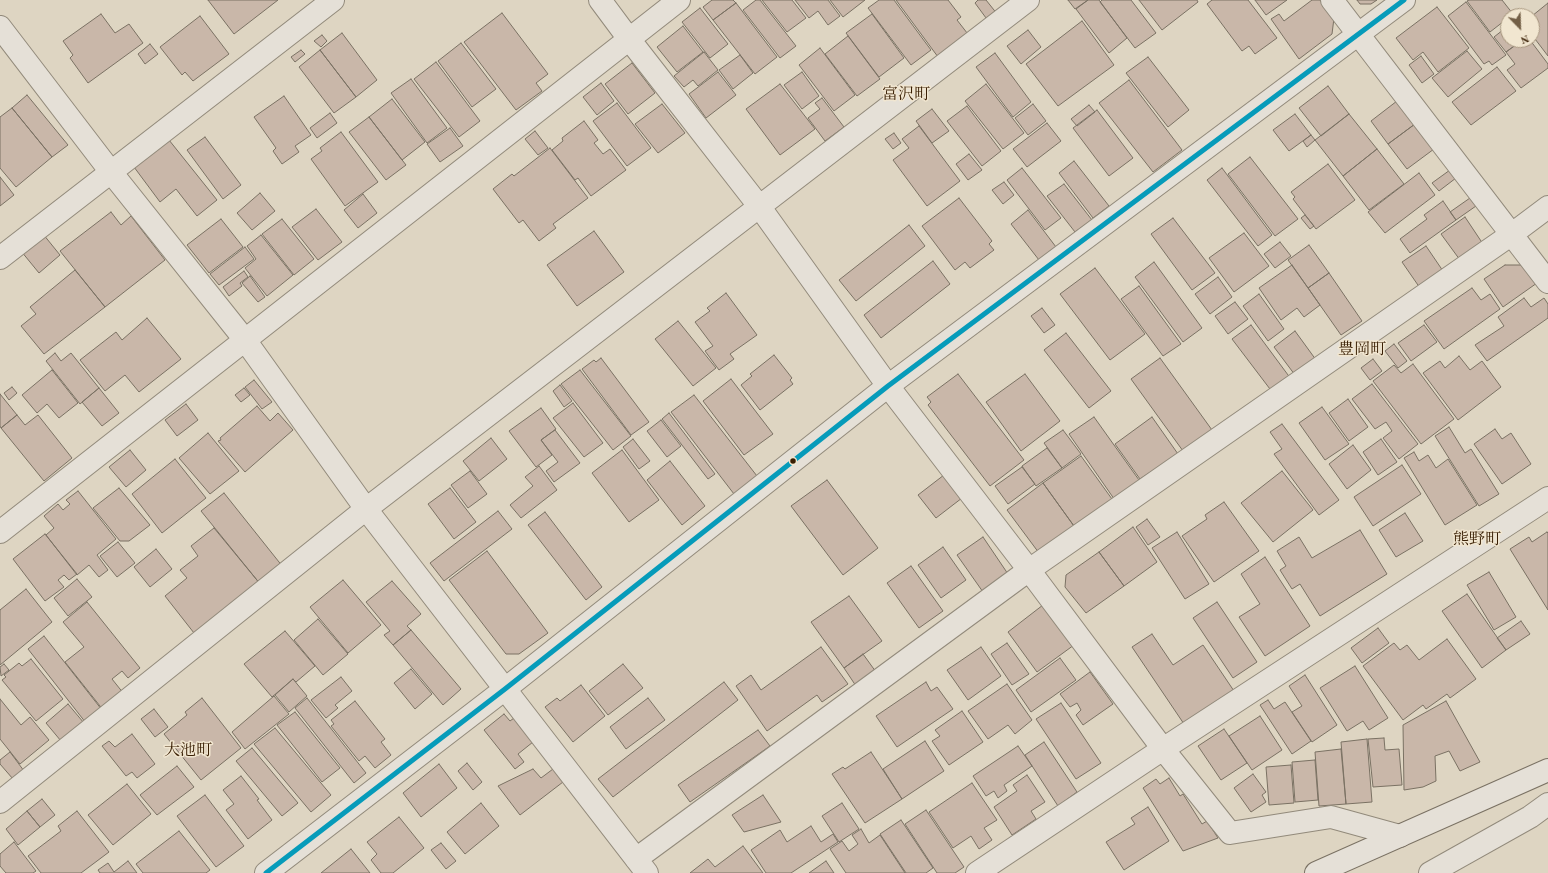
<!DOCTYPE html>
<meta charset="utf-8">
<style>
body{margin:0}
#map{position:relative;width:1548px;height:873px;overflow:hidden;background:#ded5c2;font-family:"Old Standard TT",serif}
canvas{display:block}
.north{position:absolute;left:1500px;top:8px;width:40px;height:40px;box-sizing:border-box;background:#f1e6d0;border:1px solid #a7967e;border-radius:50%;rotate:157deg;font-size:11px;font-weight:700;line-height:16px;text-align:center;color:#391f04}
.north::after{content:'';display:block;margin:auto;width:14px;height:18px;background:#735f46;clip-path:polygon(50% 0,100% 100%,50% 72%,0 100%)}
</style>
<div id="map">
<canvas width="1548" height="873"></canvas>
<div class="north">N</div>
</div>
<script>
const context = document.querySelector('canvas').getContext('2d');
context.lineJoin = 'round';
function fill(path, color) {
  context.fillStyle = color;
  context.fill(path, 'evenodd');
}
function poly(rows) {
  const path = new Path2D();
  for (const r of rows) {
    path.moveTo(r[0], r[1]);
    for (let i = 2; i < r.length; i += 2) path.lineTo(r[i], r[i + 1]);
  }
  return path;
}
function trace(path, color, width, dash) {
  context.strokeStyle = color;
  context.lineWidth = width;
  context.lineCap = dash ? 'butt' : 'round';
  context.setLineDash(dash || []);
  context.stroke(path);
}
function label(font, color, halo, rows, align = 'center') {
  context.font = font + ' "Old Standard TT","Noto Serif JP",serif';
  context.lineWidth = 3;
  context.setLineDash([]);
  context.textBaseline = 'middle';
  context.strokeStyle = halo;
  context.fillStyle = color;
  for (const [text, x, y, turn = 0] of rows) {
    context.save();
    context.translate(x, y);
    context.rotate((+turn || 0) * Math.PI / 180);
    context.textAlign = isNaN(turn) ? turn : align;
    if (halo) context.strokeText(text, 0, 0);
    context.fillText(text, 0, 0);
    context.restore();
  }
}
const building = poly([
 [208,0,278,0,234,34,208,0],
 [712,0,733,0,736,3,713,20,703,7,712,0],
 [756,0,760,0,796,46,780,58,743,10,756,0],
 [762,0,792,0,806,18,787,32,762,0],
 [795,0,828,0,840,16,828,25,818,11,809,18,795,0],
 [830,0,865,0,843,17,830,0],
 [879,0,894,0,931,50,911,65,868,8,879,0],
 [896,0,948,0,961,17,957,20,971,38,941,61,896,0],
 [978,0,986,0,998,15,989,22,975,3,978,0],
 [1068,0,1088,0,1075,9,1068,0],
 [1088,0,1099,0,1127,38,1109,53,1076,9,1088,0],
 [1102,0,1131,0,1156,33,1135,48,1100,2,1102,0],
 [1139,0,1197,0,1198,2,1162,30,1139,0],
 [1212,0,1248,0,1277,38,1255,54,1249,46,1242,51,1207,4,1212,0],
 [1255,0,1287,0,1266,15,1255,0],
 [1312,0,1320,0,1334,18,1332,34,1299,59,1271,19,1279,14,1284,21,1312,0],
 [1357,0,1377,0,1371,4,1360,4,1357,0],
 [1469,0,1502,0,1513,14,1508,16,1508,18,1490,32,1467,1,1469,0],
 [1466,2,1506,55,1492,65,1489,61,1484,64,1448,16,1466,2],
 [736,3,777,57,755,74,713,20,736,3],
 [1548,3,1548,56,1532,35,1532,16,1548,3],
 [1437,7,1469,48,1438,72,1423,52,1413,60,1396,38,1437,7],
 [700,8,728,44,710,58,682,22,700,8],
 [502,13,548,74,536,83,542,91,516,110,464,42,502,13],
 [101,14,115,33,129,24,143,43,88,83,70,58,73,55,63,41,101,14],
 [872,14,904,58,879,77,846,33,872,14],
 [200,16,229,54,193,81,185,72,182,75,160,47,200,16],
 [1082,21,1114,65,1058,106,1026,64,1082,21],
 [683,26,703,52,677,72,657,47,683,26],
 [1508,26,1508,40,1522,40,1506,52,1494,37,1508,26],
 [1028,30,1041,47,1021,64,1007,46,1028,30],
 [342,33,377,80,356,97,320,50,342,33],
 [322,35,327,41,321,47,314,41,322,35],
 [848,36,880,79,857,96,825,54,848,36],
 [1523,40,1530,40,1548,64,1548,68,1521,88,1507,70,1515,64,1506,52,1523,40],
 [461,43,496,89,472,107,438,61,461,43],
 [150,44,158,54,145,64,138,54,150,44],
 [820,48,855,95,834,111,799,65,820,48],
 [301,50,305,54,295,62,291,57,301,50],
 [320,50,356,97,334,113,299,67,320,50],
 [1467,51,1482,69,1448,97,1432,78,1467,51],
 [704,52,718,70,698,86,693,80,684,87,674,76,704,52],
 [995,53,1031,102,1013,117,976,67,995,53],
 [740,55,753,73,733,89,719,70,740,55],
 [1421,56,1434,74,1422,83,1409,65,1421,56],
 [1148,57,1189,110,1168,127,1126,73,1148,57],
 [436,62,480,121,459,137,414,79,436,62],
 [632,63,655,93,628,114,605,84,632,63],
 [1497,67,1516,91,1471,125,1452,102,1497,67],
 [718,72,736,95,706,118,689,94,718,72],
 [802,72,819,96,802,109,784,85,802,72],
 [411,79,447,128,427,143,391,93,411,79],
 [1129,80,1182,150,1153,172,1099,103,1129,80],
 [601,83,614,101,597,115,583,97,601,83],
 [780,84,815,129,780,155,746,109,780,84],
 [986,84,1024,133,1003,149,965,101,986,84],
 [1328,86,1349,114,1321,136,1299,108,1328,86],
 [27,95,68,145,52,157,12,108,27,95],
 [284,96,311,135,295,146,299,152,282,164,273,151,276,148,254,117,284,96],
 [822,98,844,127,825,141,808,118,820,109,815,103,822,98],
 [392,99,425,142,402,160,369,117,392,99],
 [1397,101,1415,124,1388,144,1371,121,1397,101],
 [617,103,651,148,627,166,593,121,617,103],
 [662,104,685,133,658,153,635,124,662,104],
 [1033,104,1046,121,1028,135,1015,118,1033,104],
 [1089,105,1095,112,1077,126,1071,119,1089,105],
 [967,106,1001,151,982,166,947,121,967,106],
 [12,108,52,157,16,187,0,168,0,117,12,108],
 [932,109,949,131,932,143,916,121,932,109],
 [1097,110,1133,158,1109,176,1073,128,1097,110],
 [330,113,337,123,317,138,310,128,330,113],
 [1295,114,1311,135,1289,151,1273,130,1295,114],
 [1349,114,1377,149,1343,176,1315,140,1349,114],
 [369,117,406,165,386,180,349,132,369,117],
 [584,121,598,140,594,143,603,154,610,149,626,170,591,196,578,178,575,180,552,150,563,141,562,138,584,121],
 [1047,123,1061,141,1027,167,1013,149,1047,123],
 [1415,124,1434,149,1407,169,1388,144,1415,124],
 [919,126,960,181,927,206,893,160,909,148,902,139,919,126],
 [450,128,463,146,440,162,427,144,450,128],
 [535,131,548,148,538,155,525,139,535,131],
 [341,132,378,182,345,206,311,159,322,151,320,148,341,132],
 [894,133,901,143,893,149,885,139,894,133],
 [1311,135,1315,140,1307,147,1303,141,1311,135],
 [205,137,241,185,223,199,187,150,205,137],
 [169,140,217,200,197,216,176,189,160,202,134,167,169,140],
 [550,148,588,198,553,224,556,228,539,241,523,220,519,223,493,189,512,174,514,176,550,148],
 [1377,149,1404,184,1369,210,1343,176,1377,149],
 [969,154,982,170,968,180,956,164,969,154],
 [1250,157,1298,219,1275,236,1228,174,1250,157],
 [1074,161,1109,206,1093,218,1059,173,1074,161],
 [1328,164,1355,200,1316,229,1293,199,1295,197,1291,192,1328,164],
 [1022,168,1061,218,1045,230,1007,180,1022,168],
 [1222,168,1272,235,1258,246,1207,180,1222,168],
 [1450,170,1456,178,1439,191,1432,183,1450,170],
 [1419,173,1435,195,1385,233,1368,212,1419,173],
 [0,177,14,195,0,206,0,177],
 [1004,182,1014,195,1003,204,992,190,1004,182],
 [1064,184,1092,220,1075,232,1047,196,1064,184],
 [260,193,275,211,252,230,237,213,260,193],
 [363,194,377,213,358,228,344,210,363,194],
 [959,198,992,241,989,244,994,250,970,268,965,262,955,270,922,226,959,198],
 [1470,198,1476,206,1456,220,1450,212,1470,198],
 [1443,201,1456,220,1410,253,1400,239,1427,219,1424,215,1443,201],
 [316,209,342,242,318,260,292,227,316,209],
 [1028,210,1056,247,1039,260,1011,224,1028,210],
 [111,212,121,225,131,216,165,260,105,307,60,251,111,212],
 [1305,215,1314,226,1310,229,1301,218,1305,215],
 [1465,217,1483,244,1460,260,1441,234,1465,217],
 [1173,218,1215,273,1192,290,1151,234,1173,218],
 [221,219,243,247,209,273,187,245,221,219],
 [282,219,314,259,294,275,262,234,282,219],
 [909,225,925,246,856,301,839,280,909,225],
 [594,231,624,272,577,306,547,265,594,231],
 [1244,233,1269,266,1234,292,1209,258,1244,233],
 [43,234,60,255,39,273,21,251,43,234],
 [261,235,293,275,267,296,245,268,256,259,247,246,261,235],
 [1280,242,1291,256,1275,268,1264,254,1280,242],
 [1309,245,1329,273,1308,288,1288,260,1309,245],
 [1426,246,1443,271,1420,288,1402,262,1426,246],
 [245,247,254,259,219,285,210,274,245,247],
 [933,261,950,284,881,338,864,315,933,261],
 [1154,262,1202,328,1183,342,1135,277,1154,262],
 [1292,265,1320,305,1304,317,1297,308,1281,320,1259,288,1292,265],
 [1505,265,1522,265,1537,283,1503,307,1484,279,1505,265],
 [1095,268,1145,334,1110,360,1060,294,1095,268],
 [75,270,105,307,44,354,21,326,36,314,30,307,75,270],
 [244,271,248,277,240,283,242,286,229,296,223,287,244,271],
 [1329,273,1362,321,1341,335,1308,288,1329,273],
 [250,276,265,297,258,302,242,283,250,276],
 [1218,277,1232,297,1210,314,1195,294,1218,277],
 [1139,286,1181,344,1163,356,1121,299,1139,286],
 [1472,288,1481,300,1490,294,1500,309,1444,349,1424,321,1472,288],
 [726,293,757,335,730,354,734,359,719,370,705,351,713,346,695,322,710,311,707,308,726,293],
 [1259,294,1284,329,1268,341,1243,306,1259,294],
 [1524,298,1531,307,1544,298,1548,304,1548,318,1487,361,1475,345,1504,326,1498,317,1524,298],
 [1235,302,1248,319,1228,334,1215,316,1235,302],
 [1042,308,1055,325,1044,333,1031,316,1042,308],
 [147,318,181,359,139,392,125,375,105,391,80,360,116,332,122,340,147,318],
 [678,321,716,368,693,386,655,339,678,321],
 [1251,325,1291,379,1273,393,1232,339,1251,325],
 [1424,325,1437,342,1411,361,1398,343,1424,325],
 [1295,331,1319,364,1298,379,1274,347,1295,331],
 [1066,333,1111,391,1089,408,1044,350,1066,333],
 [1394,344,1407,361,1398,368,1385,351,1394,344],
 [55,353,61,361,71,353,99,388,80,404,46,361,55,353],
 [774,355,792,378,790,380,793,384,760,410,741,385,752,376,750,374,774,355],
 [1459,356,1470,370,1482,361,1501,387,1458,420,1423,373,1440,361,1445,368,1459,356],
 [601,358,649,422,631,435,582,369,594,360,596,362,601,358],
 [1160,358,1212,430,1183,451,1131,379,1160,358],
 [1373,359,1382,371,1370,380,1361,368,1373,359],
 [1413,364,1454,419,1421,444,1373,381,1394,365,1401,373,1413,364],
 [52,370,78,403,59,418,47,404,37,413,22,395,52,370],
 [580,370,631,436,613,450,561,384,580,370],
 [958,374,1024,460,990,486,928,405,931,402,927,397,958,374],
 [1025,374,1060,421,1021,451,986,402,1025,374],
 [731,379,773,434,744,455,703,401,731,379],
 [254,380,272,402,262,409,245,387,254,380],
 [1372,384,1418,444,1399,459,1383,438,1392,431,1386,422,1375,429,1352,399,1372,384],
 [560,385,572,401,564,407,553,391,560,385],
 [12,387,17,393,9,400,4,393,12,387],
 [99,388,119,413,102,426,82,402,99,388],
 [244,388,250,395,241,402,235,395,244,388],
 [0,394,17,415,1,428,0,426,0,394],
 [694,395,757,476,734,494,671,412,694,395],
 [1348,399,1368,427,1349,441,1329,413,1348,399],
 [573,403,603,443,584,457,553,418,573,403],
 [186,404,198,420,177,436,165,420,186,404],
 [257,406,270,421,278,413,293,430,245,472,218,441,221,440,220,438,257,406],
 [1322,407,1349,444,1325,460,1299,423,1322,407],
 [541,408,556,429,541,440,552,455,536,467,509,431,541,408],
 [669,413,715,474,708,479,662,419,669,413],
 [17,415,25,425,38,415,72,458,44,481,1,428,17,415],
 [1094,417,1144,487,1119,506,1069,434,1094,417],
 [1152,417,1178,454,1140,479,1115,444,1152,417],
 [661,420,681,446,667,457,647,431,661,420],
 [1282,424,1339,500,1319,515,1274,454,1282,449,1270,432,1282,424],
 [1449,427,1465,453,1471,449,1499,494,1479,506,1435,436,1449,427],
 [1495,429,1502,439,1511,433,1531,464,1502,484,1474,444,1495,429],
 [555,430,580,463,554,482,546,471,558,462,541,440,555,430],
 [1063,430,1081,454,1062,468,1044,443,1063,430],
 [208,433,239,471,210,494,179,458,208,433],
 [491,438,507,459,479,481,463,461,491,438],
 [633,439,650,461,639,469,623,447,633,439],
 [1381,439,1397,462,1378,475,1363,452,1381,439],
 [1353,445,1371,470,1347,489,1329,464,1353,445],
 [1047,448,1062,468,1036,486,1022,466,1047,448],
 [130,450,146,470,126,487,109,467,130,450],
 [622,450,659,500,629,522,592,473,622,450],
 [1414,452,1419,461,1428,455,1436,468,1448,459,1477,505,1445,525,1404,458,1414,452],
 [1081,456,1117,506,1079,533,1043,483,1081,456],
 [175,459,206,498,162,533,132,494,175,459],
 [670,461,705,506,682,525,647,480,670,461],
 [1402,465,1421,494,1373,526,1354,497,1402,465],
 [539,466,557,490,521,518,510,505,533,486,525,477,539,466],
 [1022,467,1035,484,1008,504,995,486,1022,467],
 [470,471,487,494,468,508,451,485,470,471],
 [1282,471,1313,510,1273,542,1241,503,1282,471],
 [944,475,962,498,936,518,918,495,944,475],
 [827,480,878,548,843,575,791,506,827,480],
 [1043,483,1079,533,1039,553,1007,510,1043,483],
 [119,488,150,525,129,541,120,541,93,508,119,488],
 [450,488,476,522,454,539,428,504,450,488],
 [78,491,116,539,97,555,108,570,99,577,89,565,77,575,46,535,54,528,44,516,58,504,63,510,70,504,66,500,78,491],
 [224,493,283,567,261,585,201,511,224,493],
 [1224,502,1259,551,1214,582,1182,536,1207,519,1205,515,1224,502],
 [498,511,512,529,444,581,430,563,498,511],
 [545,512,602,587,586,600,528,525,545,512],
 [1405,513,1423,541,1396,557,1379,530,1405,513],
 [1147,519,1160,537,1148,545,1136,527,1147,519],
 [1133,527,1157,562,1124,586,1099,552,1133,527],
 [214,528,261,585,194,633,165,596,187,578,180,570,198,556,191,546,214,528],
 [1360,530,1387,574,1320,616,1300,584,1292,589,1280,570,1286,566,1277,551,1299,537,1312,558,1360,530],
 [1177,532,1209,584,1185,599,1152,548,1177,532],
 [1547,532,1548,533,1548,610,1510,549,1529,537,1532,542,1547,532],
 [45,534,77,574,69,580,64,575,58,580,64,587,45,601,13,559,45,534],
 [983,537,1008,574,983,592,957,555,983,537],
 [118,542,135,563,117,577,100,556,118,542],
 [943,547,966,580,941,598,918,565,943,547],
 [156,549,172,569,150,587,134,567,156,549],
 [487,551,548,633,519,654,506,654,449,580,487,551],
 [1099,552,1124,586,1086,613,1065,587,1066,575,1099,552],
 [1265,557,1310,626,1265,656,1239,617,1260,604,1241,574,1265,557],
 [911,566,943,611,919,628,887,583,911,566],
 [1489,572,1516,617,1494,630,1467,585,1489,572],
 [77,579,92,597,68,616,54,598,77,579],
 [343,580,381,625,348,653,310,607,343,580],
 [392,581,421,614,407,626,411,630,393,645,384,635,390,631,366,602,392,581],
 [26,589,52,622,0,665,0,610,26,589],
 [1467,594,1506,650,1482,668,1442,611,1467,594],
 [849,596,882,641,844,668,811,622,849,596],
 [87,602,140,668,128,678,122,671,112,679,124,694,104,711,65,662,84,647,63,622,87,602],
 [1217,602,1257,662,1233,678,1193,618,1217,602],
 [1043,605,1074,645,1037,672,1008,632,1043,605],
 [318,619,348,654,323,675,294,640,318,619],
 [1521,621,1530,634,1506,650,1497,638,1521,621],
 [1378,628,1389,643,1362,663,1351,648,1378,628],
 [411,630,461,689,443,705,393,645,411,630],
 [285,631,315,666,296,682,293,679,272,697,244,664,285,631],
 [1152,634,1173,665,1203,645,1234,691,1184,724,1132,647,1152,634],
 [44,636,102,710,86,723,28,649,44,636],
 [1447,639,1476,679,1450,698,1447,694,1426,709,1423,705,1403,720,1363,666,1394,643,1400,650,1407,645,1419,660,1447,639],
 [1007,643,1029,674,1012,685,991,654,1007,643],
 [821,647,848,684,822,702,817,695,767,731,736,686,751,675,761,690,821,647],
 [981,647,1001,676,968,700,947,670,981,647],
 [863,654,876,672,856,686,844,668,863,654],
 [1060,658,1076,680,1031,712,1016,690,1060,658],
 [31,659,63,699,36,721,2,680,6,677,4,675,19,663,22,666,31,659],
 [4,664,9,670,1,676,0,667,4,664],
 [623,664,643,688,608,715,589,691,623,664],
 [1355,666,1388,718,1369,730,1363,721,1347,731,1320,688,1355,666],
 [411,669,432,694,415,709,394,683,411,669],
 [1090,672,1113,704,1083,725,1076,715,1081,710,1077,703,1070,707,1060,694,1090,672],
 [1305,675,1337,725,1312,742,1292,712,1302,706,1289,686,1305,675],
 [341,677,352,691,335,705,338,708,326,718,311,700,341,677],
 [293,679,307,696,289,712,275,695,293,679],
 [724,682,738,700,613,797,598,779,724,682],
 [926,682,931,691,937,687,953,709,897,747,876,716,926,682],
 [1007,684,1032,720,1015,734,1008,725,988,739,968,711,1007,684],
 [581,685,605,716,573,742,545,707,557,698,560,701,581,685],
 [274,696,289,714,245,749,232,732,274,696],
 [202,698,241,748,201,780,164,734,187,715,185,712,202,698],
 [307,698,366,773,354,783,295,708,307,698],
 [648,698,665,720,626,749,610,727,648,698],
 [0,699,21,725,30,717,49,740,20,764,0,739,0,699],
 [1268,700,1274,709,1285,702,1311,741,1292,754,1260,705,1268,700],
 [355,701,385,739,381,742,391,755,375,768,365,756,359,761,331,726,334,724,331,720,355,701],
 [1446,701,1480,762,1460,771,1449,751,1435,756,1436,781,1423,787,1404,790,1403,725,1446,701],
 [1061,703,1101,763,1076,779,1036,719,1061,703],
 [68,704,84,723,61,741,46,723,68,704],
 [154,709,168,727,155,737,141,719,154,709],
 [962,711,983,742,949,765,932,741,940,736,935,730,962,711],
 [295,712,340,768,322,782,277,725,295,712],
 [504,714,510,721,514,718,533,742,518,754,524,762,515,769,484,730,504,714],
 [1260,716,1282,750,1252,770,1229,736,1260,716],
 [275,728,331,795,311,812,254,744,275,728],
 [1224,729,1247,763,1221,780,1198,746,1224,729],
 [758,730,770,746,690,802,678,785,758,730],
 [132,734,155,764,137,778,132,772,126,776,102,746,109,741,115,747,132,734],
 [1384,738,1385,750,1399,749,1402,785,1373,787,1368,739,1384,738],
 [1367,739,1372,802,1346,804,1341,742,1367,739],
 [925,741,944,771,902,799,883,769,925,741],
 [1044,742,1077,792,1058,806,1025,755,1044,742],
 [1018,746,1032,766,1004,785,1007,791,998,798,994,791,986,796,973,776,1018,746],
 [252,748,298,803,282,816,236,761,252,748],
 [1341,749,1346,804,1319,806,1315,752,1341,749],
 [10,752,24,771,13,779,0,764,0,760,10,752],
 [871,752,902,799,865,823,832,774,843,767,845,769,871,752],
 [1315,760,1318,800,1295,802,1292,762,1315,760],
 [467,763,482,782,473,790,458,771,467,763],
 [439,764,457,788,421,817,403,793,439,764],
 [1291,765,1294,803,1269,805,1266,767,1291,765],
 [177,766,194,787,157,815,140,795,177,766],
 [533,769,541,778,553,769,563,782,520,815,498,786,533,769],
 [1253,774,1266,792,1262,795,1266,802,1251,812,1234,788,1253,774],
 [1027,775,1045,802,1031,811,1036,819,1012,835,994,807,1017,791,1013,785,1027,775],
 [241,776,259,799,257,800,272,820,248,839,226,810,234,804,223,790,241,776],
 [1169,778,1180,796,1183,794,1202,824,1207,821,1218,838,1183,851,1143,788,1156,779,1160,784,1169,778],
 [972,783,997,820,984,828,992,840,979,849,971,836,953,848,929,812,972,783],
 [127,784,151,814,113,845,88,815,127,784],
 [205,795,244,846,216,867,177,816,205,795],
 [763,795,781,822,744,832,732,815,763,795],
 [42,799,55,815,40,827,27,811,42,799],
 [481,803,499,826,465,854,447,832,481,803],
 [842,803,859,829,839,842,822,816,842,803],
 [1148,807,1169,841,1124,870,1106,842,1135,824,1131,818,1148,807],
 [926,810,964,867,955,873,937,873,905,824,926,810],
 [27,811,40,827,18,845,6,829,27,811],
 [77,811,109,852,81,873,41,873,28,856,61,831,58,826,77,811],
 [399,817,424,848,393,873,381,873,371,860,377,854,367,842,399,817],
 [901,820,933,868,926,873,906,873,880,834,901,820],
 [811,826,821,842,833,834,838,842,791,873,766,873,751,850,780,830,787,842,811,826],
 [861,829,869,843,880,835,905,873,846,873,830,849,842,841,849,851,858,844,852,835,861,829],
 [179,831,210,870,206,873,143,873,136,864,179,831],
 [14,842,36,871,33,873,6,873,0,866,0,854,14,842],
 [441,843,456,861,446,869,431,850,441,843],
 [743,846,763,873,690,873,708,859,715,867,743,846],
 [351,849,370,873,321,873,351,849],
 [128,861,137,873,100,873,98,870,108,863,114,872,128,861],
 [826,861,834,873,809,873,826,861]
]);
fill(building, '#c9b7a9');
trace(building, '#7a7163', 1);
const street = poly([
 [600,0,629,39,759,206,888,386,1029,570,1163,749,1230,833,1331,817,1400,836],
 [1332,0,1548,282],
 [0,27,111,172,245,340,366,509,647,873],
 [0,258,333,0],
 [0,532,679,0],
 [0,802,366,509,1028,0],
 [636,859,1029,570,1512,234,1548,207],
 [266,873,505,689,888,386,1404,0],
 [977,873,1163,749,1548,498],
 [1430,873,1530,817,1548,804]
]);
const secondary = poly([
 [1316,873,1548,770]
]);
trace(street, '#928a7b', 24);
trace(secondary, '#7a7163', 24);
trace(street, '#e5e0d7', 22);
trace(secondary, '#e5e0d7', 22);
trace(poly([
 [266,873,505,689,888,386,1404,0]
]), '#069bba', 5);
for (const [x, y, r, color] of [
 [793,461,3.5,"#391f04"]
]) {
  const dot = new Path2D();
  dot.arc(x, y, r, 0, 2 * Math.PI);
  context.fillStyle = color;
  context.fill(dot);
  trace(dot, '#f1e6d0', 1.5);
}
label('16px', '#391f04', '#f1e6d0', [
 ["富沢町",906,95],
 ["豊岡町",1362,350],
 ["熊野町",1477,540],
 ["大池町",188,751]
]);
</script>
